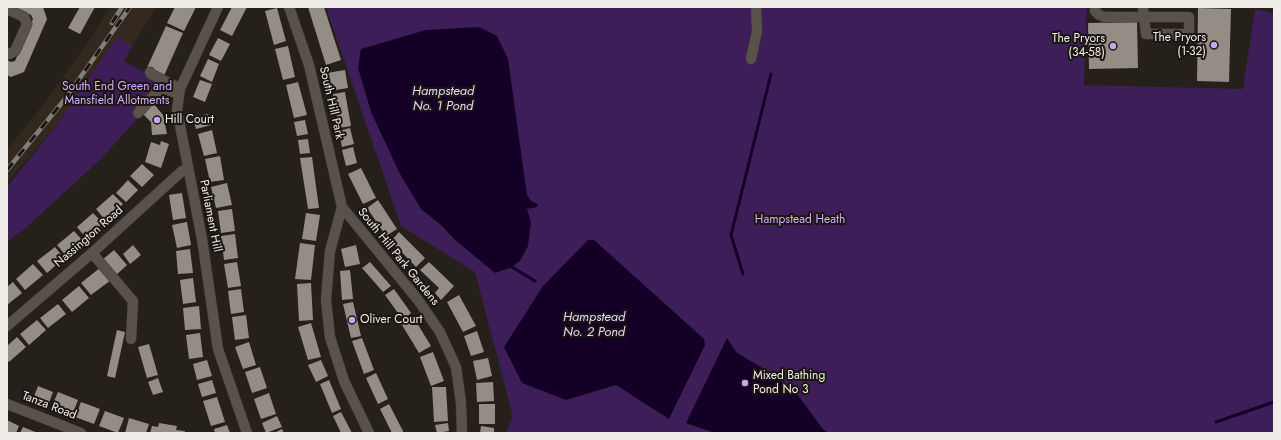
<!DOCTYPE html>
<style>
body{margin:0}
#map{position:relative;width:1281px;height:440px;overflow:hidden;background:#25201a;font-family:Jost,sans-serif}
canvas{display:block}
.frame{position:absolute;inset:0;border:8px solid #f0ede9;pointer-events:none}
</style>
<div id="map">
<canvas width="1281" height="440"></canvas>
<div class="frame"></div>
</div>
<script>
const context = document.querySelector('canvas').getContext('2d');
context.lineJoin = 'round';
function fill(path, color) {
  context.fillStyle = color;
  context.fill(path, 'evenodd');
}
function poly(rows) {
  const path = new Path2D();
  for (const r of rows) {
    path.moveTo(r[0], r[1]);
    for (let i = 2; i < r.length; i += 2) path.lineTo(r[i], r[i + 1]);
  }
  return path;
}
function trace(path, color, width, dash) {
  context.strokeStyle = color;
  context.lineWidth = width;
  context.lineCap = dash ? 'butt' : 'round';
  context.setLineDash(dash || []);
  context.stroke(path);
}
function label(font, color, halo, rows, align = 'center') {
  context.font = font + ' Jost,sans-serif';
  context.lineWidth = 4;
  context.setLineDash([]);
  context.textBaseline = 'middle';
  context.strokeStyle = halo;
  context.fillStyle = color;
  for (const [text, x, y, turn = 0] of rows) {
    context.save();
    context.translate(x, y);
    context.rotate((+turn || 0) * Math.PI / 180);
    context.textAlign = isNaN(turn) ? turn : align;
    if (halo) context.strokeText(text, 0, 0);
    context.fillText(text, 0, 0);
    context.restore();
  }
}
fill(poly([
 [110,7,157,7,123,61,131,47,61,119,7,183,7,149,47,100,88,42]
]), '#32281e');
fill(poly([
 [326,7,1087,7,1084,85,1243,89,1255,9,1274,13,1274,433,506,433,513,417,475,272,401,226],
 [117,37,132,46,124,61,171,87,163,90,101,159,30,224,7,242,7,187,61,119]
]), '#3e1e59');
fill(poly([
 [479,27,497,36,508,59,527,195,531,201,538,204,537,207,527,209,531,222,528,246,520,261,512,267,495,273,455,240,441,225,421,209,400,174,371,112,358,68,361,49,426,30],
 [588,240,594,240,704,339,705,345,669,419,616,385,566,400,522,383,504,347,543,286],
 [727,338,736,352,772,374,797,394,822,428,828,433,715,433,686,423]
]), '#140027');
trace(poly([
 [511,264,512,267,535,281],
 [743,274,731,235,771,74],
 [1216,422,1274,402]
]), '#140027', 3);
fill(poly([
 [14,7,43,7,47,19,24,72,11,77,7,75,7,60,11,62,15,61,33,19,31,15],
 [80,7,95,7,80,34,68,28],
 [175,7,196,7,184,31,167,23],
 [232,7,247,7,232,36,220,30],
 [308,7,324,7,341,60,326,65],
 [277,8,286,41,274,45,265,11],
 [1198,8,1231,9,1229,82,1197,81],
 [1137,22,1138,68,1089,69,1088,23],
 [166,26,183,33,163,78,146,70],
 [218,38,230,44,221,61,209,55],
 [288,46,295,77,283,80,275,49],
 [208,59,219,64,212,82,200,76],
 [345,70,348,88,330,91,327,73],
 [200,80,212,84,205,102,193,97],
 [298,82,307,115,294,118,286,85],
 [345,92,351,126,339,128,333,94],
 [153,103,163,115,167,134,152,135,151,122,143,114],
 [208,114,211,125,196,129,193,118],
 [305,120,308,134,297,136,294,122],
 [350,128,354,144,342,147,339,131],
 [212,130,217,153,204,156,198,134],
 [308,139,310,153,300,154,298,140],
 [161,141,169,144,161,168,145,162,151,142,160,145],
 [353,147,357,163,346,166,342,150],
 [220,156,224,180,210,182,205,159],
 [312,157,319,208,308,209,300,158],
 [142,164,154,175,142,187,130,176],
 [361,168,376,198,363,204,348,174],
 [128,180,138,190,126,202,116,193],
 [227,183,232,205,216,208,211,187],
 [182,193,186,218,173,220,169,195],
 [113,194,123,204,105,220,96,209],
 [378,200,397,229,386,236,367,208],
 [232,209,235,231,221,233,218,211],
 [93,213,103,223,86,238,77,227],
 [306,213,320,215,316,241,302,239],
 [187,222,191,245,177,248,172,225],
 [74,231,83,241,66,256,57,245],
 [399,232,425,258,416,267,391,241],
 [235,234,238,258,224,260,221,236],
 [300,243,315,245,311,280,295,279],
 [133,245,141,255,130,264,123,254],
 [356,245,360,264,345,267,341,249],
 [55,247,64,258,47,273,37,261],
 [190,249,193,273,178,274,176,251],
 [114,250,127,265,115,276,102,260],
 [237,262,241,286,228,288,224,264],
 [370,262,391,286,383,292,362,268],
 [429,262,454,286,441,300,435,293,439,288,420,270],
 [33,264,43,275,25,290,16,279],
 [101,267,111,280,91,295,81,283],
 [350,270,353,299,342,300,340,271],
 [193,278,196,302,183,304,180,280],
 [13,282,22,293,7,305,7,287],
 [311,283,313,320,299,321,297,284],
 [79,286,89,298,72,312,62,300],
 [241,289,244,312,231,314,228,291],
 [394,289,411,313,403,320,385,295],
 [459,295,476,326,463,332,447,302],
 [353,302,361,336,351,338,343,304],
 [58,304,66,314,48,328,40,318],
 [199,306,201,329,185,330,183,308],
 [246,315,249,338,235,340,232,317],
 [414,318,431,346,419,353,402,325],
 [37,320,46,330,29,345,20,334],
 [311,323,321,357,308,360,298,327],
 [117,330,125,332,115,378,107,376],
 [477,331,484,352,471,356,464,336],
 [200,333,203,357,189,359,186,335],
 [17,337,26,347,9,362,7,360,7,346],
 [362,338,374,370,364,374,352,341],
 [249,342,256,365,243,369,235,347],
 [149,344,158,375,147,378,138,347],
 [433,352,444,381,431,386,420,357],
 [488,358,492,376,477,380,473,361],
 [207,360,212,376,197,380,193,364],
 [321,360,328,376,316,382,308,365],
 [260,367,267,388,252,393,245,372],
 [376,373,388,399,378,404,366,378],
 [158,378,163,392,153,395,148,382],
 [212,380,216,393,202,397,198,384],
 [329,380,341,409,332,413,320,384],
 [493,382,494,401,477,402,476,383],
 [38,386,53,392,47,408,32,402],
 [432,387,446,387,448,421,434,422],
 [58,392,78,400,72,416,51,408],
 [269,393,276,414,261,419,254,399],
 [217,397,225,422,211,426,203,401],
 [81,402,100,409,94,424,75,417],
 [389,404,404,433,392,433,380,409],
 [479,404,495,404,495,424,479,424],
 [105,411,124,418,118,433,99,426],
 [341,412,352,433,341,433,333,416],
 [277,416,282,427,266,433,262,423],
 [129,418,149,424,146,433,125,433],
 [7,420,19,426,16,433,7,433],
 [159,423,177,426,176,430,185,431,184,433,150,433,152,426,158,427],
 [448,423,449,431,437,433,435,425],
 [227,425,230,433,215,433,214,429],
 [481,426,494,428,494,433,480,433],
 [23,427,38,433,20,433],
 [282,429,284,433,274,433]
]), '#948d86');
const minor = poly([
 [218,7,180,89,177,110,202,239,218,349,247,433],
 [289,7,309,65,342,207,418,300,440,332,456,367,461,403,462,433],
 [1095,7,1095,11,1099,15,1105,17,1189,17,1189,34,1146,34,1144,17,1143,7],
 [7,9,24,17,27,24,15,51,9,54,7,53],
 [751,59,757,31,756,7],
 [150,72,151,74,179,88],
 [138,113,155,94,165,89,179,94],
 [342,207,330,251,326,299,330,337,344,381,369,433],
 [92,253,133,301,131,339],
 [7,326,92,253,182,171,188,169],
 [7,404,81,433]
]);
trace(minor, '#403b37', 11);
trace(minor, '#58524b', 10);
const rail = poly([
 [112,23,122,7],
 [7,170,65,99,130,7]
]);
trace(rail, '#817d78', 4.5);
trace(rail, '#1b1611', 3, [9]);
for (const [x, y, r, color] of [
 [1214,45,4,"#c9a5ee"],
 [1113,46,4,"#c9a5ee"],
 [157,120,4,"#c9a5ee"],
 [352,320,4,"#c9a5ee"],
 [745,383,4,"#c9a5ee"]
]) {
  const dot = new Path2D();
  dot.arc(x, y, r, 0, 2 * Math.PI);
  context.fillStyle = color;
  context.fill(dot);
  trace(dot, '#1b1611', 1.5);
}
label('12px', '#f0ede9', '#1b1611', [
 ["The Pryors",1206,38,"right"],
 ["(1-32)",1206,52,"right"],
 ["The Pryors",1105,39,"right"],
 ["(34-58)",1105,53,"right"],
 ["Hill Court",165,120],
 ["Oliver Court",360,320],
 ["Mixed Bathing",753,376],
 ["Pond No 3",753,390]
], 'left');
label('12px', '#d3aefa', '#1b1611', [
 ["South End Green and",117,87],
 ["Mansfield Allotments",117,101],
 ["Hampstead Heath",800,220]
]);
label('12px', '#f0ede9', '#1b1611', [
 ["South Hill Park",331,103,77],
 ["Parliament Hill",210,216,79],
 ["Nassington Road",89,237,-41],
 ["South Hill Park Gardens",398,257,51],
 ["Tanza Road",49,406,21]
]);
label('italic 13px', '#e6d4fb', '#1b1611', [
 ["Hampstead",443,92],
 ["No. 1 Pond",443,107],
 ["Hampstead",594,318],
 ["No. 2 Pond",594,333]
]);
</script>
